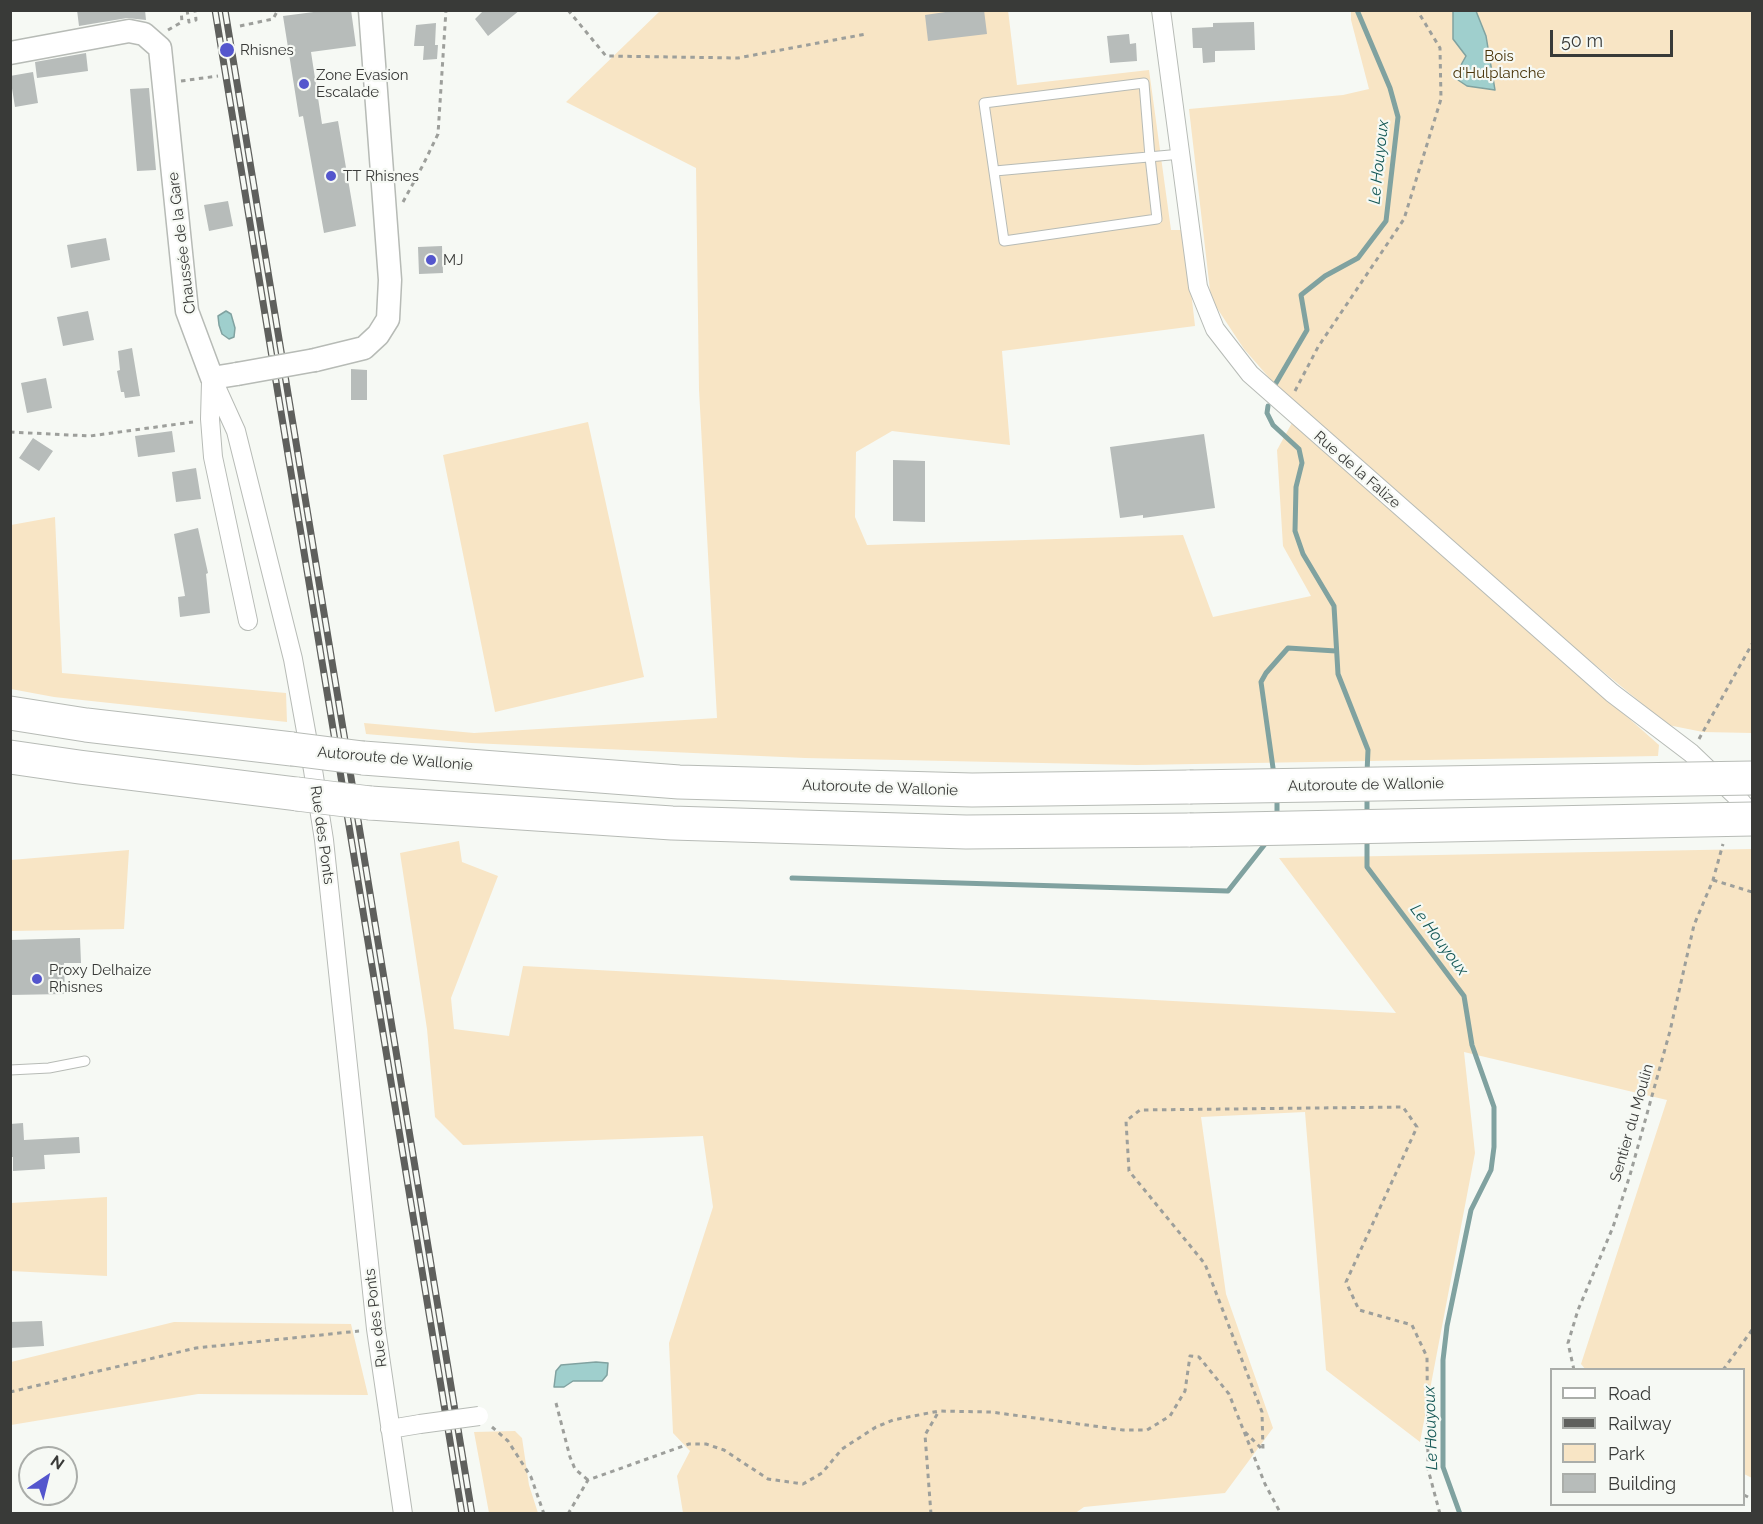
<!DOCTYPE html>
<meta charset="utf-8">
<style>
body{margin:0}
#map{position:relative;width:1763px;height:1524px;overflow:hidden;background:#f6f9f4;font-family:Raleway,sans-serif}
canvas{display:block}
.frame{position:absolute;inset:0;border:12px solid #393a38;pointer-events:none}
.legend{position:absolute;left:1550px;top:1368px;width:195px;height:138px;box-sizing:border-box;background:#f6f9f4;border:2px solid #aaada9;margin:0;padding:8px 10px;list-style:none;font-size:18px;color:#393a38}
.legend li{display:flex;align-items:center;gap:12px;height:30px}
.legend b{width:30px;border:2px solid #aaada9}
.north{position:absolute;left:18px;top:1446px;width:60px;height:60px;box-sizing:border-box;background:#f6f9f4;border:2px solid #aaada9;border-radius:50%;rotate:35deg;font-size:16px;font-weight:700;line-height:24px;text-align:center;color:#393a38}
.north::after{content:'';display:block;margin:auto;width:21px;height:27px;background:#5456cd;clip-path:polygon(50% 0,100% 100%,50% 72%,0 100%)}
.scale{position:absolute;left:1550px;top:30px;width:123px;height:27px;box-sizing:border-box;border:3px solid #393a38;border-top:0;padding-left:8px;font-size:18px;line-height:21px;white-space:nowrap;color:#393a38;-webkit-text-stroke:4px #f6f9f4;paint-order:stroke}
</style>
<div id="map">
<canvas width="1763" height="1524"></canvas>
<div class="frame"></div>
<ul class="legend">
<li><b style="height:8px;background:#fff"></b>Road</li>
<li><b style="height:8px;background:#5f605d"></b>Railway</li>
<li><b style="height:16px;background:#f8e5c5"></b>Park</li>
<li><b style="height:16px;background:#b7bcba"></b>Building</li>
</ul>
<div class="north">N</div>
<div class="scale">50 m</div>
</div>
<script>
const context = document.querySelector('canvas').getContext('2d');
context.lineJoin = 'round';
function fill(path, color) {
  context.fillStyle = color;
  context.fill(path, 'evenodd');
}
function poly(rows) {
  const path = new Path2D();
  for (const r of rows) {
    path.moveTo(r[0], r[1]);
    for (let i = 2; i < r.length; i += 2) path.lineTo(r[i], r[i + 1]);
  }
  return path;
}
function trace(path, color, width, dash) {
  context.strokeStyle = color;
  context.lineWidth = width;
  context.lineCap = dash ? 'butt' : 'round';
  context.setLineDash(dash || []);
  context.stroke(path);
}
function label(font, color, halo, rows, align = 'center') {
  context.font = font + ' Raleway,sans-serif';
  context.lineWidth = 4.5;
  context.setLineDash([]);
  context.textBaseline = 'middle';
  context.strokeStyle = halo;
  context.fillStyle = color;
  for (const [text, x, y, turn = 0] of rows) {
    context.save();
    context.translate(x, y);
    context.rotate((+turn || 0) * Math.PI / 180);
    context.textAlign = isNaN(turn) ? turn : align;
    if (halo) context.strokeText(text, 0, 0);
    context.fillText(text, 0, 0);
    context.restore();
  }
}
fill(poly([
 [1008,10,1017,85,1149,70,1171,230,1184,230,1195,326,1002,351,1010,445,892,431,856,452,855,517,867,545,1183,535,1213,617,1311,596,1283,546,1277,450,1293,421,1659,745,1658,756,1137,765,805,758,471,743,366,734,364,723,474,733,717,718,699,390,696,168,566,102,660,11],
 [1351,11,1752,11,1752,733,1703,732,1668,725,1548,626,1293,405,1244,349,1211,299,1189,109,1343,95,1369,89,1351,20],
 [588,422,644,677,495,712,443,455],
 [55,517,62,673,286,693,287,722,54,697,11,689,11,525],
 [459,841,462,862,498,876,451,998,454,1029,509,1036,523,966,1396,1013,1279,858,1752,849,1752,1478,1744,1474,1744,1370,1586,1370,1581,1364,1667,1100,1464,1052,1475,1153,1420,1442,1326,1370,1305,1112,1201,1117,1226,1294,1273,1428,1225,1493,1084,1507,1074,1514,683,1513,677,1476,690,1451,673,1433,669,1343,713,1207,703,1136,463,1145,435,1117,427,1029,400,853],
 [129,850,124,929,11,931,11,860],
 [107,1197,107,1276,11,1271,11,1203],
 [174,1322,351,1324,368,1395,198,1394,11,1425,11,1362],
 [515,1431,522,1438,529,1485,538,1513,489,1513,474,1432]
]), '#f8e5c5');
const water = poly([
 [1453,11,1476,11,1486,36,1495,90,1467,86,1458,80,1461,65,1466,56,1453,39,1453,11],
 [226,311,231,314,235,328,234,337,229,339,222,334,219,325,218,316,226,311],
 [596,1362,608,1363,607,1375,602,1381,573,1381,564,1387,554,1387,556,1371,561,1365,596,1362]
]);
fill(water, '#9fcfcd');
trace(water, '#80a2a0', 1.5);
trace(poly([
 [1276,383,1307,330,1301,295,1325,276,1358,258,1386,221,1398,117,1390,88,1357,10],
 [1268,406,1267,413,1273,425,1299,449,1302,463,1296,487,1295,531,1303,554,1334,606,1338,674,1368,750,1367,773],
 [1274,775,1261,682,1266,673,1288,648,1336,651],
 [1367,794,1367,815],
 [1277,796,1277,816],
 [1367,836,1367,867,1464,996,1472,1045,1494,1107,1494,1147,1491,1170,1471,1210,1447,1326,1443,1360,1443,1467,1460,1514],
 [792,878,1228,891,1269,839]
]), '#80a2a0', 5);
fill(poly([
 [77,10,145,10,146,20,127,18,79,26],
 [329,10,351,10,356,46,311,52,322,124,338,121,356,226,324,233,303,116,299,117,283,16],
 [484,10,520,10,488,36,475,19],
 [959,10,984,10,987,34,928,41,925,15],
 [1254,22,1255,50,1215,51,1215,62,1203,63,1202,48,1193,48,1192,28,1213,27,1213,23],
 [436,23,435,45,438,45,437,59,423,60,424,46,431,46,414,46,416,25],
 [1129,34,1130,44,1136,43,1137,61,1110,63,1107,36],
 [86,53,88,71,37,78,35,62],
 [33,72,38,103,15,107,10,76],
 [149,88,156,170,137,171,130,89],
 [228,201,233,226,209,231,204,205],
 [106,238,110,260,71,268,67,245],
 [442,246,443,273,419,274,418,247],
 [88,311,94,340,63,346,57,317],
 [132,348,140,396,125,398,124,392,121,392,117,371,120,370,118,351],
 [351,369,367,370,367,400,351,400],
 [46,378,52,408,27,413,21,383],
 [172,431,175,452,138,457,135,436],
 [1204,434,1215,508,1143,518,1143,515,1120,518,1110,447],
 [33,438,53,451,39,471,19,458],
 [893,460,925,461,925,522,893,521],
 [196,468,201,499,176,502,172,472],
 [198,528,208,573,206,574,210,613,180,617,178,597,185,596,174,534],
 [80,938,81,963,64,963,65,994,10,995,10,940],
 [23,1123,24,1140,79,1137,80,1153,44,1155,45,1169,13,1171,13,1157,10,1157,10,1124],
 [42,1321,44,1346,10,1348,10,1322]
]), '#b7bcba');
const service = poly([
 [1144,83,1150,157,1157,219,1004,241,984,103,1144,83],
 [995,171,1181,154],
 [10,1070,49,1068,85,1061]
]);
const minor = poly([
 [1161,10,1198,287,1215,329,1250,374,1612,693,1691,753,1738,798,1752,815],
 [212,378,236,431,293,659,313,770,324,840,376,1329,403,1514],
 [211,382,210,419,213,457,248,621],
 [390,1429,420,1424]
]);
const tertiary = poly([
 [10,53,129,31,144,34,160,48,187,311,212,378,237,374],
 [315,360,364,348,378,335,388,319,390,280,370,10]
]);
const motorway = poly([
 [10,713,86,725,292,749],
 [10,757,79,767,297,794],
 [363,758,679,782,972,790,1190,787],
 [370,803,672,823,966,832,1190,830]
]);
trace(service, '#b7bbb6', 11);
trace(minor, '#b7bbb6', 20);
trace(tertiary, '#b7bbb6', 25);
trace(motorway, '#b7bbb6', 35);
trace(poly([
 [187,10,189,22,196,20,195,10],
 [568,10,606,56,738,58,866,34],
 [240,26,273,19,278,10],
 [168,30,182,22,181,10],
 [181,81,218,76],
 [403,202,423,165,438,134,446,10],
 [1295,391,1318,347,1404,219,1441,99,1440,48,1417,10],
 [10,432,90,436,193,422],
 [1699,739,1752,644],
 [1713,880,1752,892],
 [1574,1370,1568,1343,1578,1310,1613,1227,1630,1175,1670,1031,1694,925,1713,880,1723,844],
 [1723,1370,1752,1330],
 [10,1392,196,1348,359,1331],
 [556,1403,570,1457,575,1469,588,1480],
 [492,1427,508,1441,531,1477,544,1514],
 [1245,1432,1263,1450,1262,1412,1205,1264,1129,1171,1126,1121,1140,1110,1403,1107,1417,1127,1346,1282,1359,1310,1412,1325,1427,1357,1428,1469,1440,1514],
 [1744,1495,1752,1499],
 [568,1514,588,1480,689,1444,706,1444,724,1450,768,1479,803,1484,822,1473,842,1449,876,1427,893,1420,939,1411,991,1412,1123,1430,1147,1430,1170,1416,1185,1391,1190,1356,1199,1357,1229,1394,1265,1484,1281,1514],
 [931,1514,925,1435,939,1411]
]), '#9d9f9b', 3, [4.5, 4.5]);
trace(service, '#fff', 9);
trace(minor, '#fff', 18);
trace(tertiary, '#fff', 22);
trace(motorway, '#fff', 33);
const rail = poly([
 [215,10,462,1514],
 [225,10,472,1514]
]);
trace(rail, '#5f605d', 7);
trace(rail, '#f6f9f4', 4.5, [14]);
const minorBridge = poly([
 [420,1424,479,1416]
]);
const tertiaryBridge = poly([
 [237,374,315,360]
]);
const motorwayBridge = poly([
 [292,749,363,758],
 [1190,787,1752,778],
 [297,794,370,803],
 [1190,830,1752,819]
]);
trace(minorBridge, '#b7bbb6', 20, []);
trace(tertiaryBridge, '#b7bbb6', 25, []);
trace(motorwayBridge, '#b7bbb6', 35, []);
trace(minorBridge, '#fff', 18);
trace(tertiaryBridge, '#fff', 22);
trace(motorwayBridge, '#fff', 33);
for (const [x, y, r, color] of [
 [227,50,8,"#5456cd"],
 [304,84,6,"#5456cd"],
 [331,176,6,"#5456cd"],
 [431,260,6,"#5456cd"],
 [37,979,6,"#5456cd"]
]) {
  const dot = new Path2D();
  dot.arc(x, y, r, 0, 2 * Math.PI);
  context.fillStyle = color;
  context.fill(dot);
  trace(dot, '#f6f9f4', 2);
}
label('15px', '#393a38', '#f6f9f4', [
 ["Rhisnes",240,50],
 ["Zone Evasion",316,75],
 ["Escalade",316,92],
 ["TT Rhisnes",343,176],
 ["MJ",443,260],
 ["Proxy Delhaize",49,970],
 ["Rhisnes",49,987]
], 'left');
label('15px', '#4a350a', '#f6f9f4', [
 ["Bois",1499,56],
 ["d'Hulplanche",1499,73]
]);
label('15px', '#393a38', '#f6f9f4', [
 ["Chaussée de la Gare",182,243,-97],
 ["Rue de la Falize",1357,470,41],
 ["Autoroute de Wallonie",395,759,5],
 ["Autoroute de Wallonie",1366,785,-1],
 ["Autoroute de Wallonie",880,788,2],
 ["Rue des Ponts",322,835,82],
 ["Sentier du Moulin",1632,1123,-74],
 ["Rue des Ponts",376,1318,-97]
]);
label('italic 16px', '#135755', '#f6f9f4', [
 ["Le Houyoux",1379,162,-84],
 ["Le Houyoux",1439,940,53],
 ["Le Houyoux",1431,1428,-92]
]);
</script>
